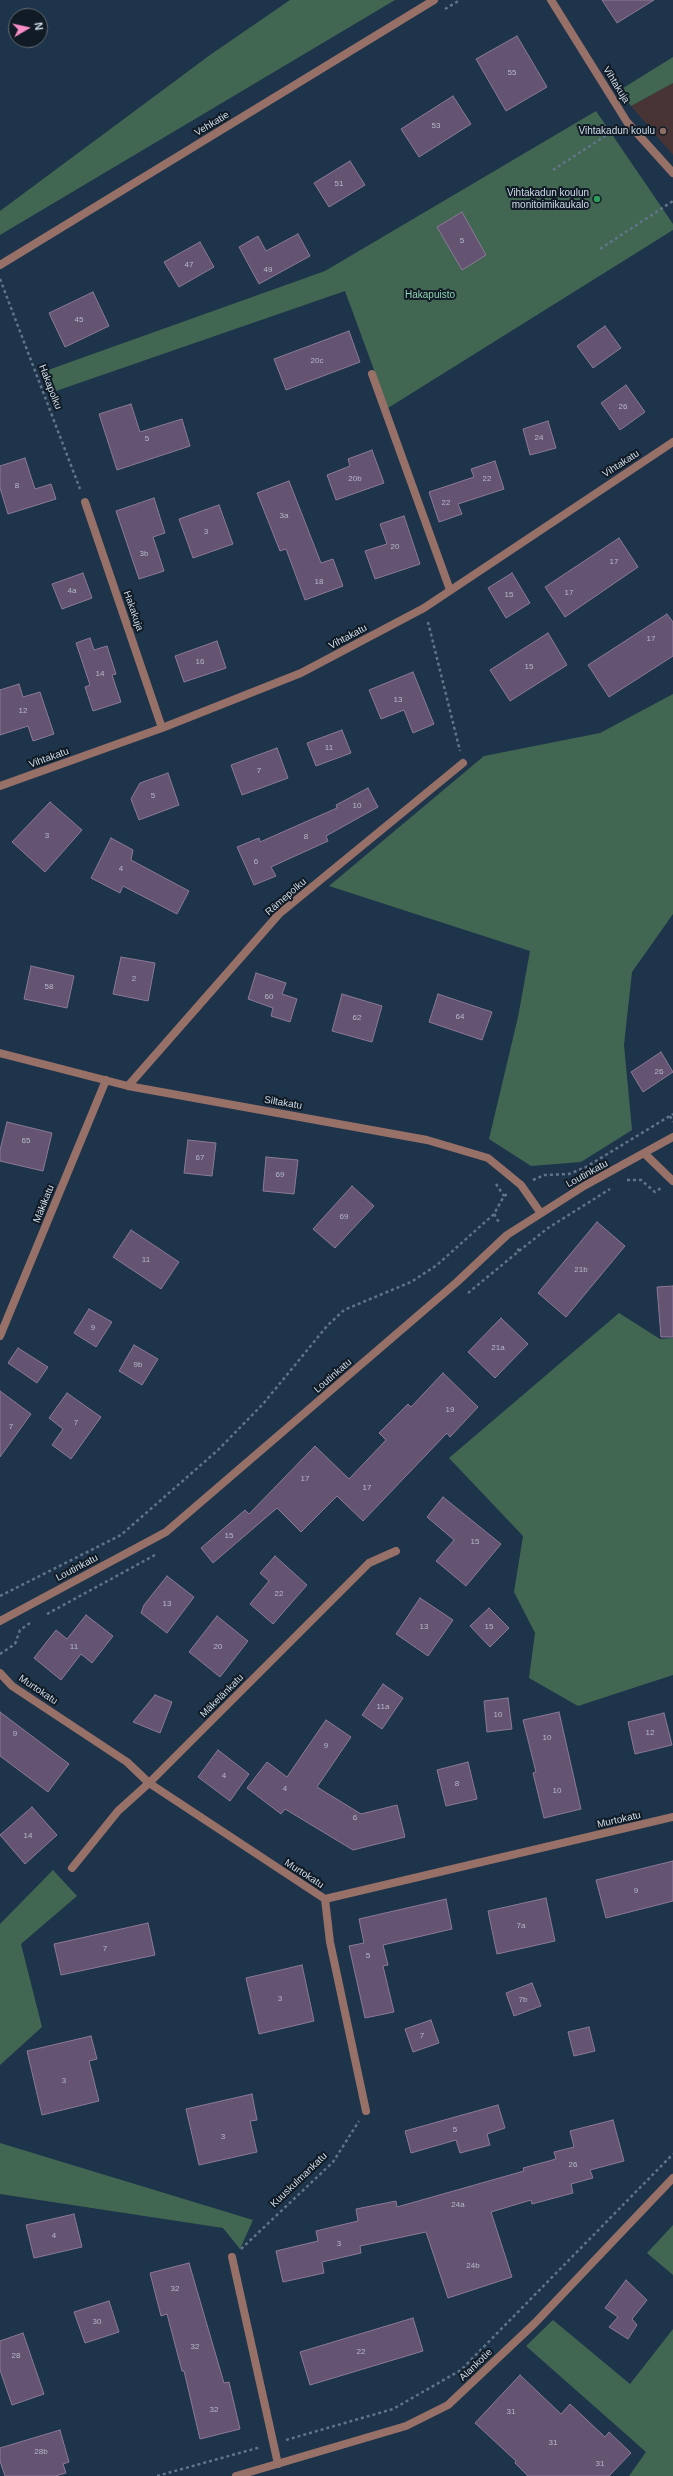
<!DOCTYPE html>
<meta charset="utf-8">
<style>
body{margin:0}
#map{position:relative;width:673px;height:2476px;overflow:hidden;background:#1e344a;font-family:Helvetica,sans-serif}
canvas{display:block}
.north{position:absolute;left:8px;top:8px;width:40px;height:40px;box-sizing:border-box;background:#111b25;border:1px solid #5c6873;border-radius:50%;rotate:81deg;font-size:11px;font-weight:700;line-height:16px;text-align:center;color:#cddbe8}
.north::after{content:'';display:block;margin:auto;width:14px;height:18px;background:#f98fc9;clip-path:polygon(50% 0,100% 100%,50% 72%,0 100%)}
</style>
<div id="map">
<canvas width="673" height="2476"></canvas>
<div class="north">N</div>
</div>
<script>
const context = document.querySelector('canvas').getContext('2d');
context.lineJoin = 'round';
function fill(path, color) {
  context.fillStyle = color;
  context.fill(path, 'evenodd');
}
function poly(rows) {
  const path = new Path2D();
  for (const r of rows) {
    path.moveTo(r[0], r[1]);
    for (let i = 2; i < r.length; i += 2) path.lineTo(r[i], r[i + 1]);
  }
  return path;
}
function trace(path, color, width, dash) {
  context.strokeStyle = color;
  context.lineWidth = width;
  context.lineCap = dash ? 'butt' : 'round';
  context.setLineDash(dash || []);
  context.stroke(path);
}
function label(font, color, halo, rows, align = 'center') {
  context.font = font + ' Helvetica,sans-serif';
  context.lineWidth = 4;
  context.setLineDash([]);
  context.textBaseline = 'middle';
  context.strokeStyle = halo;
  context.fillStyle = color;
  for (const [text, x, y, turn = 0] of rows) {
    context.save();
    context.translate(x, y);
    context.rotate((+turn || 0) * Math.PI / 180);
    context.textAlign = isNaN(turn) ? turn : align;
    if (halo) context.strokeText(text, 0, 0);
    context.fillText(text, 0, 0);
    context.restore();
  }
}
fill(poly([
 [673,83,673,155,631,106]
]), '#493435');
fill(poly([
 [290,0,395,0,0,235,0,211,210,55],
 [673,57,673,83,631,106,620,90],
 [596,111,673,224,673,230,388,408,345,291,56,391,48,370,325,271],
 [673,694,673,914,632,972,624,1045,632,1130,581,1162,531,1166,489,1139,518,1017,530,951,329,886,484,756,600,733],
 [619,1313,660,1339,673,1338,673,1675,578,1706,529,1678,535,1633,514,1592,523,1536,449,1458],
 [53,1870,77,1896,21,1944,42,2027,0,2065,0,1924],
 [0,2143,253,2220,240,2249,223,2228,0,2194],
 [673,2225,673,2275,647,2253],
 [553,2320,630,2384,673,2329,673,2476,629,2476,646,2452,526,2346]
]), '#416753');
const building = poly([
 [602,0,654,0,617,23,602,0],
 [517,36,547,87,506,111,476,59,517,36],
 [453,96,471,124,419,157,401,129,453,96],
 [350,161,365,185,329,207,314,183,350,161],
 [462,212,486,255,462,270,437,227,462,212],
 [298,234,310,256,259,284,239,247,258,236,266,251,298,234],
 [200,242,214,267,179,287,164,262,200,242],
 [93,292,109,326,65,347,49,313,93,292],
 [605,326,621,348,593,368,577,346,605,326],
 [349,331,360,362,286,390,274,359,349,331],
 [626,385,645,412,620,430,601,403,626,385],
 [131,404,140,432,182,419,190,446,117,470,99,414,131,404],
 [548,421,556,448,530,455,523,429,548,421],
 [372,450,384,483,336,500,327,475,350,466,348,459,372,450],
 [25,458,35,489,51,484,56,499,8,514,0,488,0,466,25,458],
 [495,461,504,489,458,504,462,514,439,522,429,492,474,477,471,469,495,461],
 [289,481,321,563,333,559,343,586,305,600,286,549,280,551,257,493,289,481],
 [154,498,165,533,153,537,164,571,139,579,116,511,154,498],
 [219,505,233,544,193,558,179,519,219,505],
 [404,516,420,564,375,579,365,551,387,544,380,524,404,516],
 [619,538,638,567,565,617,545,587,619,538],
 [83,573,92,598,62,609,52,584,83,573],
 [512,573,530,603,506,618,488,588,512,573],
 [667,614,673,622,673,656,609,697,588,665,667,614],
 [548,633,567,665,510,701,490,670,548,633],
 [90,638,94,650,107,646,116,674,112,675,121,702,93,711,85,687,90,685,76,643,90,638],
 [217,641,226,668,184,682,175,656,217,641],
 [413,672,434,724,413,733,404,710,381,719,369,690,413,672],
 [19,684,23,697,40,692,54,734,33,741,28,726,0,735,0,690,19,684],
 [342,730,351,753,316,766,307,743,342,730],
 [277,748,288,778,242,795,231,765,277,748],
 [168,773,179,805,139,820,131,799,140,783,168,773],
 [368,788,378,807,326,836,328,841,271,867,276,876,254,885,237,847,259,838,260,842,337,808,336,805,368,788],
 [50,802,82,830,45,872,12,842,50,802],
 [111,838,133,850,131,860,189,891,177,914,123,886,120,893,91,878,111,838],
 [121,957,155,963,148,1001,113,994,121,957],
 [31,966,74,976,67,1008,24,999,31,966],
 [256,973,286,983,282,994,297,999,290,1022,271,1016,273,1008,248,999,256,973],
 [342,994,382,1006,372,1042,332,1031,342,994],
 [438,994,492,1012,482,1040,429,1022,438,994],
 [661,1052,673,1072,643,1092,631,1072,661,1052],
 [7,1122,52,1133,43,1171,0,1161,0,1150,7,1122],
 [188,1140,216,1143,212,1176,184,1173,188,1140],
 [266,1157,298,1160,294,1194,263,1191,266,1157],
 [352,1186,374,1206,335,1248,313,1229,352,1186],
 [597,1222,625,1246,566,1317,538,1293,597,1222],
 [131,1230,179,1262,161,1289,113,1257,131,1230],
 [673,1286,673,1337,661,1337,657,1287,673,1286],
 [89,1309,112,1322,96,1347,74,1333,89,1309],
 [501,1318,528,1344,495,1378,468,1352,501,1318],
 [134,1345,158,1359,142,1385,119,1371,134,1345],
 [18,1348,48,1367,37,1383,8,1363,18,1348],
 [443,1373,478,1407,450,1437,447,1433,363,1521,337,1496,301,1532,277,1508,213,1563,201,1548,245,1510,249,1514,315,1446,349,1479,386,1440,379,1433,408,1404,411,1407,443,1373],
 [0,1391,31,1414,0,1457,0,1391],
 [67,1393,101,1417,71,1459,52,1445,63,1429,49,1418,67,1393],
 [443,1497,501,1544,466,1586,436,1561,454,1540,427,1517,443,1497],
 [275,1556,307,1585,273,1624,250,1604,269,1581,260,1573,275,1556],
 [167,1576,194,1597,167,1633,141,1613,144,1605,167,1576],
 [420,1598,453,1620,428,1656,396,1634,420,1598],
 [489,1608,509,1628,490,1647,470,1626,489,1608],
 [86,1615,113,1636,92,1663,81,1654,61,1680,34,1658,56,1630,67,1639,86,1615],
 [217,1616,248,1641,220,1677,189,1652,217,1616],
 [383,1684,403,1698,382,1729,362,1715,383,1684],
 [155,1695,172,1702,160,1733,133,1722,155,1695],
 [508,1698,512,1729,487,1732,484,1701,508,1698],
 [0,1712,69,1764,48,1792,0,1756,0,1712],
 [559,1712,581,1809,544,1818,533,1773,536,1772,523,1720,559,1712],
 [664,1713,672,1745,635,1754,628,1722,664,1713],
 [326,1720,351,1737,317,1787,361,1814,397,1805,405,1837,353,1850,285,1809,281,1814,247,1788,267,1762,287,1777,326,1720],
 [218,1750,249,1774,230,1801,198,1777,218,1750],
 [468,1762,477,1799,446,1806,437,1770,468,1762],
 [32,1807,57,1835,25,1864,0,1835,32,1807],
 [673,1861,673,1901,606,1918,596,1880,673,1861],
 [546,1898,555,1941,497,1954,488,1911,546,1898],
 [446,1899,452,1929,383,1945,388,1965,383,1966,394,2012,365,2018,349,1946,364,1943,359,1919,446,1899],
 [148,1923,155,1955,61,1975,54,1944,148,1923],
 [302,1965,314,2021,259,2034,246,1978,302,1965],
 [532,1983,541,2006,514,2016,506,1993,532,1983],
 [431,2020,439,2043,413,2052,405,2029,431,2020],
 [589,2027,595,2051,574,2056,568,2032,589,2027],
 [91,2036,97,2059,89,2061,99,2101,42,2115,27,2051,91,2036],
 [252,2094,257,2120,250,2121,257,2152,199,2165,186,2109,252,2094],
 [498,2105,505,2128,487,2134,490,2145,460,2153,456,2140,411,2153,405,2131,498,2105],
 [613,2120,624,2161,590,2170,593,2178,571,2184,573,2193,532,2204,531,2200,491,2212,512,2277,448,2298,426,2232,360,2246,361,2253,322,2262,324,2273,283,2282,276,2251,318,2241,316,2231,358,2221,356,2209,396,2201,397,2207,524,2171,523,2168,556,2159,554,2152,574,2147,570,2131,613,2120],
 [74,2214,82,2247,34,2258,26,2225,74,2214],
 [189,2263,224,2383,229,2382,240,2429,200,2439,184,2371,182,2371,167,2314,161,2316,150,2273,189,2263],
 [626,2280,647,2300,632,2319,637,2325,628,2339,609,2327,618,2317,605,2308,626,2280],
 [109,2301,119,2332,85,2343,74,2312,109,2301],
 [413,2318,423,2351,310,2385,300,2352,413,2318],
 [23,2333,44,2394,12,2405,0,2370,0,2341,23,2333],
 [520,2375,561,2414,570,2404,605,2437,609,2432,631,2453,609,2476,528,2476,515,2463,516,2461,475,2423,520,2375],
 [60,2430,69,2462,63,2464,66,2473,55,2476,5,2476,0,2461,0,2448,60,2430]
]);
fill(building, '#655372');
trace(building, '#8b7a97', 1);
trace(poly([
 [445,9,460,0],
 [553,170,616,129],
 [600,249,673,201],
 [0,279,80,489],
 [428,622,460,751],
 [670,1116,673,1122],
 [533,1180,544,1175,569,1174,586,1167,673,1114],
 [627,1180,641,1180,655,1192,661,1188],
 [496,1184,504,1196],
 [494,1214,500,1224],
 [519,1251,548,1228,610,1189],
 [468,1293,519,1251,516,1246],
 [0,1596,121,1535,218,1450,263,1404,327,1326,344,1310,411,1282,437,1265,494,1214,504,1196,509,1193],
 [47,1614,155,1555],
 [0,1654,15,1644,20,1630,30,1623],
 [241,2249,333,2162,359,2121],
 [286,2440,393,2409,461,2370,673,2154],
 [157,2476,261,2447]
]), '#627487', 2.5, [3, 3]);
trace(poly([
 [372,374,450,590]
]), '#977068', 8);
trace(poly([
 [551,0,627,122,673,173],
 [0,265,434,0],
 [85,502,162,728],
 [0,786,162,728,301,673,424,608,673,442],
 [0,1053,128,1086,427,1140,488,1158,521,1185,540,1212],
 [128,1086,279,914,463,763],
 [645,1154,673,1181],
 [0,1336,106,1080],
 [0,1621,166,1532,457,1282,507,1235,584,1186,673,1137],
 [0,1673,12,1686,127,1762,149,1783,325,1899,673,1817],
 [72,1868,118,1811,149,1783,369,1563,396,1551],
 [325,1899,330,1942,366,2111],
 [232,2257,278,2464],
 [236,2476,406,2426,448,2405,535,2323,673,2178]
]), '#977068', 8);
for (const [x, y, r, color] of [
 [663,131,4,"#8d6e63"],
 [597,199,4,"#2e9e5b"]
]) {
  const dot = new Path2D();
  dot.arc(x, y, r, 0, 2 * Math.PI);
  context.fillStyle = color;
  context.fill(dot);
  trace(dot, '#111b25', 1.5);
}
label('8px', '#b3b9ca', null, [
 ["55",512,73],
 ["53",436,126],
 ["51",339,184],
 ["5",462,241],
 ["47",189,265],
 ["49",268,270],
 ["45",79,320],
 ["20c",317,361],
 ["26",623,407],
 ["24",539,438],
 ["5",147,439],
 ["20b",355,479],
 ["22",487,479],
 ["8",17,486],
 ["22",446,503],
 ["3a",284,516],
 ["3",206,532],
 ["20",395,547],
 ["3b",144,554],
 ["17",614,562],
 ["18",319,582],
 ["4a",72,591],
 ["17",569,593],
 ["15",509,595],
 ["17",651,639],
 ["16",200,662],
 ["15",529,667],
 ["14",100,674],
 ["13",398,700],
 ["12",23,711],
 ["11",329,748],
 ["7",259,771],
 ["5",153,796],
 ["10",357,806],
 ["3",47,836],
 ["8",306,837],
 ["6",256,862],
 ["4",121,869],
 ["2",134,979],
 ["58",49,987],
 ["60",269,997],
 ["64",460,1017],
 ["62",357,1018],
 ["26",659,1072],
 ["65",26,1141],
 ["67",200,1158],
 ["69",280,1175],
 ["69",344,1217],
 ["11",146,1260],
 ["21b",581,1270],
 ["9",93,1328],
 ["21a",498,1348],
 ["9b",138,1365],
 ["19",450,1410],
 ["7",76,1423],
 ["7",11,1427],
 ["17",305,1479],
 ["17",367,1488],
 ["15",229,1536],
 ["15",475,1542],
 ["22",279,1594],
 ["13",167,1604],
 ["13",424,1627],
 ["15",489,1627],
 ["11",74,1647],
 ["20",218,1647],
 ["11a",383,1707],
 ["10",498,1715],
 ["12",650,1733],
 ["9",15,1734],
 ["10",547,1738],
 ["9",326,1746],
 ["4",224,1776],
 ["8",457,1784],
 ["4",285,1789],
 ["10",557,1791],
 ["6",355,1818],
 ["14",28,1836],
 ["9",636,1891],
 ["7a",521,1926],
 ["7",105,1949],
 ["5",368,1956],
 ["3",280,1999],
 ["7b",523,2000],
 ["7",422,2036],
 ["3",64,2081],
 ["5",455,2130],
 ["3",223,2137],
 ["26",573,2165],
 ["24a",458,2205],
 ["4",54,2236],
 ["3",339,2244],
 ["24b",473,2266],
 ["32",175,2289],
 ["30",97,2322],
 ["32",195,2347],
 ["22",361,2352],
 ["28",16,2356],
 ["32",214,2410],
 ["31",511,2412],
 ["31",553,2443],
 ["28b",41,2452],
 ["31",600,2464]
]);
label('10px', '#cddbe8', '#111b25', [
 ["Vihtakuja",616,85,58],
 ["Vehkatie",212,124,-31],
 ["Hakapolku",50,387,69],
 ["Vihtakatu",621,464,-33],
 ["Hakakuja",133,611,71],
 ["Vihtakatu",348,637,-28],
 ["Vihtakatu",49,758,-20],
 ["Rämepolku",286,897,-41],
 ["Siltakatu",283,1103,10],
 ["Loutinkatu",587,1174,-29],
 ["Mäkikatu",44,1204,-68],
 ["Loutinkatu",333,1376,-41],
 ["Loutinkatu",77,1568,-28],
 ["Murtokatu",38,1690,34],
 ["Mäkelänkatu",222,1696,-45],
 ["Murtokatu",619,1820,-13],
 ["Murtokatu",304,1874,33],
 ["Kuuskulmankatu",299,2180,-44],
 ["Alankotie",476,2365,-44]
]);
label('10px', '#cddbe8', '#111b25', [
 ["Vihtakadun koulu",655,131],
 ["Vihtakadun koulun",589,193],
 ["monitoimikaukalo",589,205]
], 'right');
label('10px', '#91d4b1', '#111b25', [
 ["Hakapuisto",430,295]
]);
</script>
